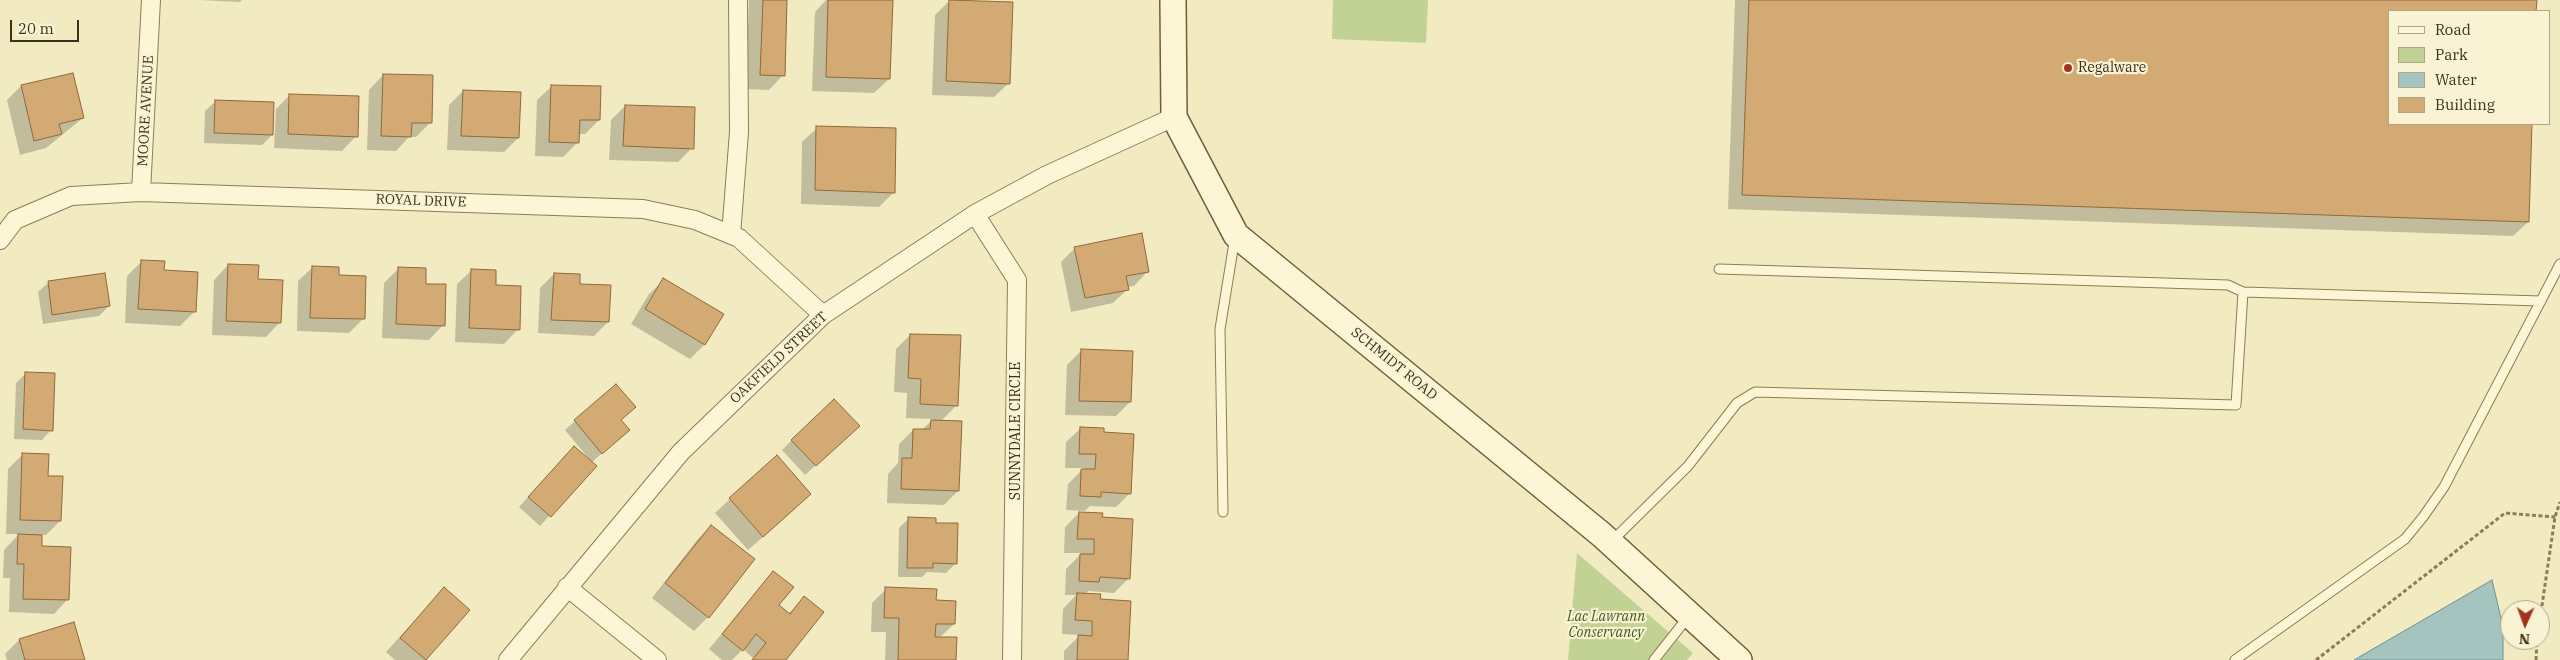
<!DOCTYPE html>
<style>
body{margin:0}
#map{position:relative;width:2560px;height:660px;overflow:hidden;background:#f2ebc2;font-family:"IBM Plex Serif",serif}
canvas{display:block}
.legend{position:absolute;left:2388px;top:10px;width:162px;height:115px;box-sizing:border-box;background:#f9f3d3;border:1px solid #aea58a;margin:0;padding:6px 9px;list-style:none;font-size:15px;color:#3d311d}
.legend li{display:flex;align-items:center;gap:10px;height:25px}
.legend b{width:25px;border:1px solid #aea58a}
.north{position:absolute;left:2500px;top:600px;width:50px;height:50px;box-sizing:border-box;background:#f9f3d3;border:1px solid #aea58a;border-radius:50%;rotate:182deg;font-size:14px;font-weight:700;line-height:20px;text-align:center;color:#3d311d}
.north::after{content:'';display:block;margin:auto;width:18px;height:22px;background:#a33321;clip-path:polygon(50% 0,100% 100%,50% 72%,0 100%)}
.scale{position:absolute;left:10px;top:20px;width:69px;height:22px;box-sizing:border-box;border:2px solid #3d311d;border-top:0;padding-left:6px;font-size:15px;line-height:18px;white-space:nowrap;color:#3d311d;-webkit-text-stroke:4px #f9f3d3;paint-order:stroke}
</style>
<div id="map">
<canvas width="2560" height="660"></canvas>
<ul class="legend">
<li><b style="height:6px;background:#fcf6d6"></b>Road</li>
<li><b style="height:14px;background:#c2d295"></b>Park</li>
<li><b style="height:14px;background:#a5c4c0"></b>Water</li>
<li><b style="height:14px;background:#d4aa74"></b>Building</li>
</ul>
<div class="north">N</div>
<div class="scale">20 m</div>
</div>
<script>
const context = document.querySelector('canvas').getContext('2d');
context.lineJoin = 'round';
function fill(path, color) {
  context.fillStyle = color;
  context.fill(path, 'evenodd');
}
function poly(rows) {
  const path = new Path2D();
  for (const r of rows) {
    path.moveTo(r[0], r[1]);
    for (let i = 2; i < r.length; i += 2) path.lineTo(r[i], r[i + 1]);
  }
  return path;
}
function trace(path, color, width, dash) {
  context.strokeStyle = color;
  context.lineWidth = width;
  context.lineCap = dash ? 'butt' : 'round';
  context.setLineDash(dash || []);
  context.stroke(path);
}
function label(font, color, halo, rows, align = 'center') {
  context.font = font + ' "IBM Plex Serif",serif';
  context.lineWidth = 4.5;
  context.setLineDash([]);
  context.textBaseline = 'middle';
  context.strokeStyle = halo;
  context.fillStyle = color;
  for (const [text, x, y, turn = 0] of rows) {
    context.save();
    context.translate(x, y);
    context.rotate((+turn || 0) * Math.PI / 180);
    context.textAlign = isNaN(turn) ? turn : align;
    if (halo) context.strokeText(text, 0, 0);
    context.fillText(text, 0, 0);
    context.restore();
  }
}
fill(poly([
 [1333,0,1428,0,1426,43,1332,39],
 [1577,553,1693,653,1687,660,1568,660]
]), '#c2d295');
const water = poly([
 [2492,580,2503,627,2503,660,2354,660,2492,580]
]);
fill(water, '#a5c4c0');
trace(water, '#6a948f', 1);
fill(poly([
 [199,0,242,0,240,2],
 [749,0,786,0,783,75,769,90,746,89],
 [826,0,891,0,889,79,874,93,812,91,815,12],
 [1735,0,2535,0,2535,11,2389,11,2389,124,2531,124,2528,222,2513,236,1728,209],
 [949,1,1009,83,994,97,932,95,935,15],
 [383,75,430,123,416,137,409,137,396,151,367,150,369,90],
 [21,86,83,118,46,148,20,155,7,100],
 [552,86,599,120,585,134,578,134,577,143,563,157,535,156,537,100],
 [463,91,518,138,504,152,447,150,449,105],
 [290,95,356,136,342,151,274,148,276,109],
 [215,102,272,135,262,145,204,143,205,111],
 [625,106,692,148,678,162,609,160,611,120],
 [817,128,894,192,879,207,801,204,802,142],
 [1075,248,1148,271,1134,286,1127,287,1128,289,1113,303,1071,312,1061,262],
 [142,261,194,312,180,326,125,323,127,276],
 [228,265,257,280,280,322,266,337,212,335,214,280],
 [313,267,337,276,363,319,349,333,297,331,298,281],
 [399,268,425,285,443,325,429,340,382,338,384,283],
 [472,270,494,286,518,329,504,344,455,342,457,284],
 [104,274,109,306,99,316,43,324,38,292,48,283],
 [554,274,608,322,594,336,538,333,540,288],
 [664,280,722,315,704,345,690,359,631,324,649,294],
 [910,335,957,405,941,421,958,491,944,505,887,503,888,474,898,463,899,444,913,430,922,430,933,419,906,418,907,393,894,392,896,349],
 [1081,351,1130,402,1116,416,1065,415,1067,365],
 [26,373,51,430,42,440,14,439,16,383],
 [620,420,628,430,591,463,595,466,540,526,519,507,564,457,589,459,565,430,575,421],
 [1081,428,1130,493,1116,507,1090,506,1085,511,1066,510,1068,484,1084,468,1065,468,1066,442],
 [848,435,805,475,782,450,792,440],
 [23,454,47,477,60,521,46,535,41,535,41,547,68,599,54,614,9,612,10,578,3,578,4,550,19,534,6,534,8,469],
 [730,499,796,508,748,550,715,513],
 [1079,513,1101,519,1129,578,1114,593,1088,591,1085,595,1099,600,1126,660,1064,660,1064,651,1080,635,1062,634,1063,609,1076,595,1065,595,1066,569,1082,553,1064,553,1065,527],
 [909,518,935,524,956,563,946,573,927,572,922,577,898,577,899,528],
 [711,526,708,617,694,631,652,598,697,540],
 [773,572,777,605,788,614,804,598,784,660,751,660,753,658,743,649,732,660,722,660,709,649],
 [444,588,468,610,425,660,395,660,386,652],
 [886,589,935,601,954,624,939,638,954,660,885,660,886,632,871,632,872,603],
 [19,640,84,660,7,660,5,654]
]), '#0003');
const building = poly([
 [763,0,787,0,785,76,760,75,763,0],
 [828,0,893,0,890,79,826,77,828,0],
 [949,0,1013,2,1010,84,946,81,949,0],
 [1749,0,2537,0,2536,11,2389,11,2389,124,2532,124,2529,222,1742,195,1749,0],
 [73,73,84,118,59,124,62,134,34,141,21,85,73,73],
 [383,74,433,75,432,123,412,123,411,137,381,136,383,74],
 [551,85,601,86,600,120,580,120,579,143,549,142,551,85],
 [463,90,521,92,519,138,461,136,463,90],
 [289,94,359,96,358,137,288,134,289,94],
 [215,100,274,102,273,135,214,133,215,100],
 [625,105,695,107,694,149,623,146,625,105],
 [816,126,896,128,895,193,815,190,816,126],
 [1142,233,1149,272,1126,276,1129,290,1085,298,1074,247,1142,233],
 [141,260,165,261,164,270,198,272,196,312,138,309,141,260],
 [228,264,259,265,258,279,283,280,281,323,226,321,228,264],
 [312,266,339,267,339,275,366,276,365,319,310,318,312,266],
 [398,267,426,268,426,284,446,284,445,326,396,324,398,267],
 [471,269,496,270,496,285,521,286,520,330,469,328,471,269],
 [105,273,110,306,52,315,48,281,105,273],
 [554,273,580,274,580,284,611,285,609,322,551,320,554,273],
 [663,278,724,314,705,345,645,309,663,278],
 [910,334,961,335,958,406,920,404,921,379,908,378,910,334],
 [1081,349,1133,351,1131,402,1079,401,1081,349],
 [25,372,55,373,53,431,23,429,25,372],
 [616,384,636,407,621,420,630,430,602,454,574,420,616,384],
 [834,399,860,426,816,466,791,440,834,399],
 [931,420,962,421,959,491,901,489,902,458,912,458,913,429,930,429,931,420],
 [1080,427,1104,428,1104,432,1134,434,1131,494,1101,492,1101,497,1080,496,1081,469,1095,469,1096,454,1079,454,1080,427],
 [574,446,597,466,551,517,528,497,574,446],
 [22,453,49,454,48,476,63,476,61,521,20,520,22,453],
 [777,455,811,494,763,537,729,498,777,455],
 [1079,512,1103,513,1102,517,1133,519,1130,579,1100,577,1099,582,1079,581,1080,554,1094,554,1094,539,1077,539,1079,512],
 [908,517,936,518,936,523,958,523,957,564,933,563,933,568,907,568,908,517],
 [711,525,755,559,709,618,665,583,711,525],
 [18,534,42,535,42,546,71,547,69,600,23,599,24,564,17,564,18,534],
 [773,571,794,587,779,605,790,614,804,596,824,612,786,660,752,660,766,643,756,634,743,651,722,634,773,571],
 [444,587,470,610,426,660,400,638,444,587],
 [885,587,937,589,936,600,956,601,955,624,936,624,935,637,957,637,956,660,898,660,899,618,884,618,885,587],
 [1077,593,1101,594,1100,599,1131,601,1128,660,1077,660,1078,635,1092,636,1092,621,1075,620,1077,593],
 [74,622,85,660,25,660,19,639,74,622]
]);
fill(building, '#d4aa74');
trace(building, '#90683b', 1);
const lane = poly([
 [1719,269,2228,285,2243,292,2541,301],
 [1223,512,1220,329,1235,237],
 [1612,541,1688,466,1737,403,1755,392,2236,405,2243,292],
 [1654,660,1688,617],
 [2235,660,2405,539,2423,517,2444,487,2560,264]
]);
const street = poly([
 [141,192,151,0],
 [975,214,1017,280,1012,660],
 [731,235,739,132,738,0],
 [0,240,15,220,71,196,141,192,643,209,695,220,739,238,823,315],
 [567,587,657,660],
 [508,660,681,452,823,315,975,214,1047,175,1174,117]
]);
const secondary = poly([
 [1173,0,1174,117,1236,235,1602,535,1739,660]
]);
trace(lane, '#8e7c57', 11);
trace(street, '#8e7c57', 20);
trace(secondary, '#705d3a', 28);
trace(poly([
 [2540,619,2555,517,2560,502],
 [2316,660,2505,513,2555,517],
 [2536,660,2537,640]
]), '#8e7c57', 3, [4, 2.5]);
trace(lane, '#fcf6d6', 9);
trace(street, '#fcf6d6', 18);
trace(secondary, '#fcf6d6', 25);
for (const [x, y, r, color] of [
 [2068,68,5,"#a33321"]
]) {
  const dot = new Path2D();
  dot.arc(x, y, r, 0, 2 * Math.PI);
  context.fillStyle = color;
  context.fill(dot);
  trace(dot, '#f9f3d3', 2);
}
label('14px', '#3d311d', '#f9f3d3', [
 ["Regalware",2078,68]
], 'left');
label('14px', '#3d311d', '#f9f3d3', [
 ["MOORE AVENUE",146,111,-87],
 ["ROYAL DRIVE",421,201,2],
 ["OAKFIELD STREET",779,358,-43],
 ["SCHMIDT ROAD",1394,364,39],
 ["SUNNYDALE CIRCLE",1016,431,-90]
]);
label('italic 14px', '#445b21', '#f9f3d3', [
 ["Lac Lawrann",1606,617],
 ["Conservancy",1606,633]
]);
</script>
